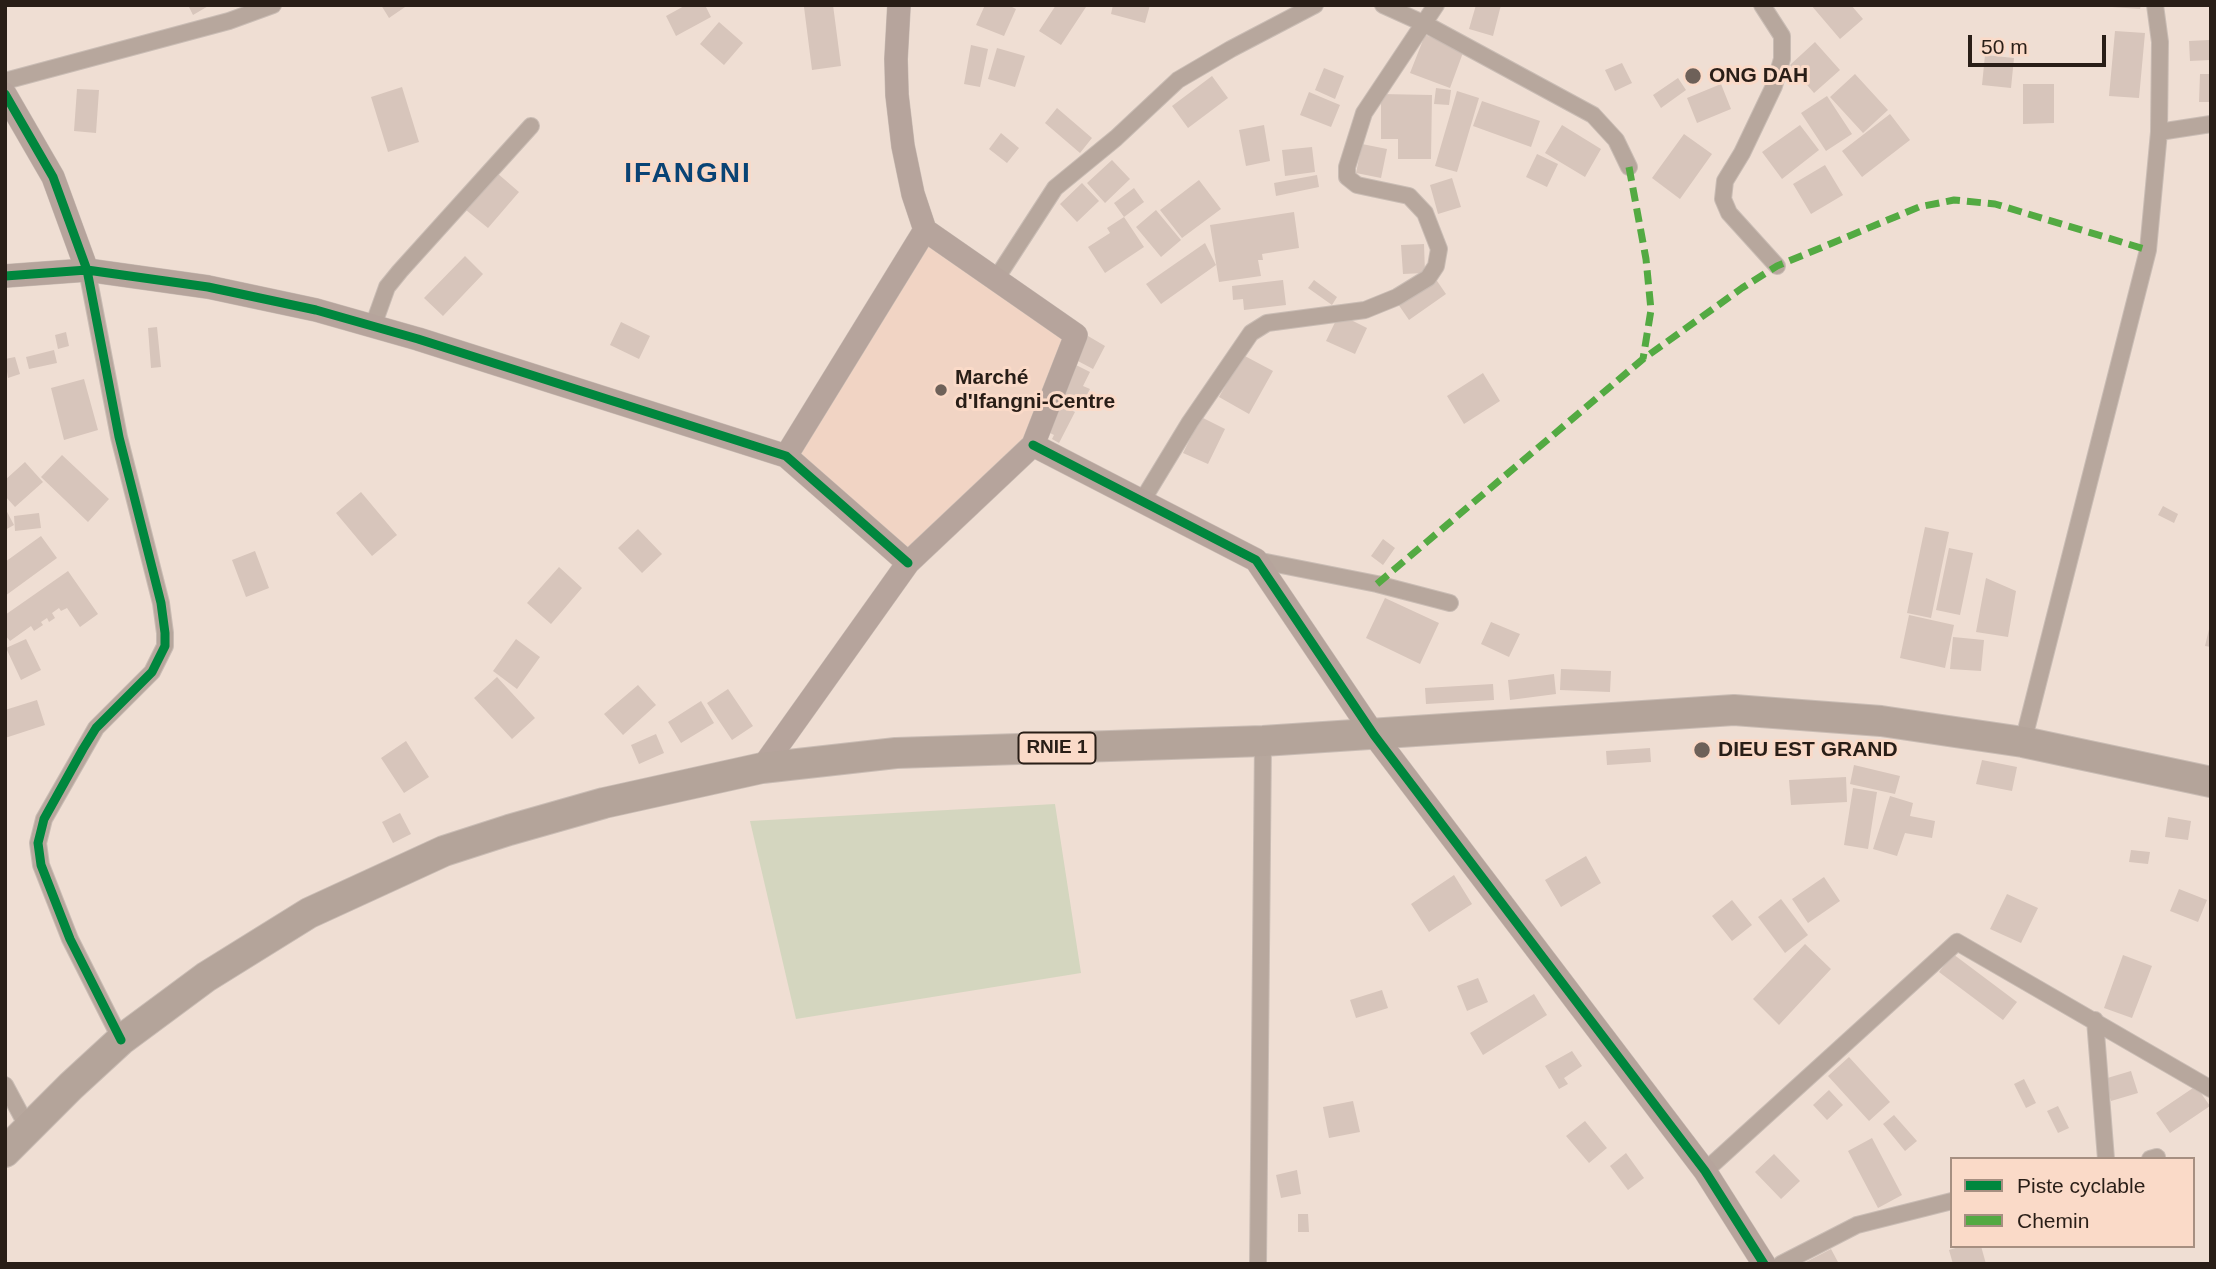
<!DOCTYPE html>
<meta charset="utf-8">
<style>
body{margin:0}
#map{position:relative;width:2216px;height:1269px;overflow:hidden;background:#efded3;font-family:Arial,sans-serif}
canvas{display:block}
.frame{position:absolute;inset:0;border:7px solid #291e17;pointer-events:none}
.legend{position:absolute;left:1950px;top:1157px;width:245px;height:91px;box-sizing:border-box;background:#fadac8;border:2px solid #a68f81;margin:0;padding:9px 12px;list-style:none;font-size:21px;color:#291e17}
.legend li{display:flex;align-items:center;gap:14px;height:35px}
.legend b{width:35px;border:2px solid #a68f81}
.scale{position:absolute;left:1968px;top:35px;width:138px;height:32px;box-sizing:border-box;border:4px solid #291e17;border-top:0;padding-left:9px;font-size:21px;line-height:24px;white-space:nowrap;color:#291e17;-webkit-text-stroke:5px #fadac8;paint-order:stroke}
</style>
<div id="map">
<canvas width="2216" height="1269"></canvas>
<div class="frame"></div>
<ul class="legend">
<li><b style="height:9px;background:#00873e"></b>Piste cyclable</li>
<li><b style="height:9px;background:#53aa42"></b>Chemin</li>
</ul>
<div class="scale">50 m</div>
</div>
<script>
const context = document.querySelector('canvas').getContext('2d');
context.lineJoin = 'round';
function fill(path, color) {
  context.fillStyle = color;
  context.fill(path, 'evenodd');
}
function poly(rows) {
  const path = new Path2D();
  for (const r of rows) {
    path.moveTo(r[0], r[1]);
    for (let i = 2; i < r.length; i += 2) path.lineTo(r[i], r[i + 1]);
  }
  return path;
}
function trace(path, color, width, dash) {
  context.strokeStyle = color;
  context.lineWidth = width;
  context.lineCap = dash ? 'butt' : 'round';
  context.setLineDash(dash || []);
  context.stroke(path);
}
function label(font, color, halo, rows, align = 'center') {
  context.font = font + ' Arial,sans-serif';
  context.lineWidth = 6;
  context.setLineDash([]);
  context.textBaseline = 'middle';
  context.strokeStyle = halo;
  context.fillStyle = color;
  for (const [text, x, y, turn = 0] of rows) {
    context.save();
    context.translate(x, y);
    context.rotate((+turn || 0) * Math.PI / 180);
    context.textAlign = isNaN(turn) ? turn : align;
    if (halo) context.strokeText(text, 0, 0);
    context.fillText(text, 0, 0);
    context.restore();
  }
}
fill(poly([
 [928,241,1067,337,1027,442,909,555,796,454]
]), '#f1d4c4');
fill(poly([
 [1055,804,1081,973,796,1019,750,821]
]), '#d4d6bf');
fill(poly([
 [188,5,210,5,193,15],
 [381,5,408,5,389,18],
 [686,5,705,5,711,17,676,36,666,16],
 [817,5,833,5,841,66,812,70,804,7],
 [985,5,1008,5,1016,9,1004,36,976,25],
 [1056,5,1086,7,1061,45,1039,31],
 [1113,5,1150,5,1145,23,1111,14],
 [1476,5,1501,5,1493,36,1469,29],
 [1811,5,1851,5,1863,19,1840,39],
 [2112,5,2141,5,2140,9,2112,7],
 [719,22,743,43,724,65,700,44],
 [2115,31,2145,33,2139,98,2109,96],
 [1425,35,1464,50,1450,88,1410,73],
 [2209,40,2210,60,2190,61,2189,41],
 [1815,42,1840,70,1814,93,1790,65],
 [971,45,988,49,980,87,964,84],
 [997,48,1025,56,1015,87,988,79],
 [1985,55,2014,58,2011,88,1982,85],
 [1622,63,1632,83,1615,91,1605,70],
 [1324,68,1344,76,1335,99,1315,90],
 [1855,74,1888,110,1863,133,1830,97],
 [2200,74,2211,74,2211,102,2199,102],
 [1212,76,1228,98,1188,128,1172,106],
 [1678,78,1686,90,1661,108,1653,95],
 [1721,84,1731,109,1697,123,1687,98],
 [2023,84,2054,84,2054,123,2023,124],
 [402,87,419,142,388,152,371,97],
 [1436,88,1451,90,1449,105,1434,104],
 [77,89,99,90,96,133,74,131],
 [1457,91,1479,98,1457,172,1435,166],
 [1309,92,1340,105,1331,127,1300,115],
 [1381,94,1432,95,1431,159,1398,159,1398,139,1381,139],
 [1827,96,1852,134,1826,151,1801,113],
 [1482,101,1540,121,1531,147,1473,126],
 [1057,108,1092,138,1080,153,1045,123],
 [1890,114,1910,140,1862,177,1842,151],
 [1264,125,1270,161,1246,166,1239,130],
 [1562,125,1601,149,1585,177,1545,153],
 [1800,125,1819,150,1782,179,1762,152],
 [1001,133,1019,148,1007,163,989,149],
 [1684,134,1712,154,1680,199,1652,178],
 [1362,144,1387,149,1381,178,1356,173],
 [1312,147,1315,172,1285,176,1282,150],
 [1537,154,1558,164,1547,187,1526,177],
 [1112,160,1130,179,1105,203,1087,183],
 [1825,165,1843,195,1811,214,1793,184],
 [497,173,519,192,488,228,466,210],
 [1317,175,1319,187,1276,196,1274,183],
 [1452,178,1461,207,1438,214,1430,185],
 [1199,180,1221,209,1182,238,1160,210],
 [1082,183,1099,201,1077,222,1060,204],
 [1134,188,1144,202,1124,217,1114,203],
 [1156,210,1181,240,1161,257,1136,227],
 [1294,212,1299,248,1262,254,1263,260,1258,260,1261,276,1219,282,1210,225],
 [1124,217,1144,247,1105,273,1088,247,1110,233,1107,228],
 [1205,243,1216,265,1161,304,1146,284],
 [1424,244,1425,273,1403,274,1401,245],
 [465,256,483,274,443,316,424,298],
 [1435,278,1446,294,1409,320,1398,304],
 [1283,280,1286,305,1244,310,1243,299,1233,300,1232,286],
 [1314,280,1337,297,1332,305,1308,288],
 [1339,314,1367,328,1355,354,1326,341],
 [621,322,650,336,639,359,610,345],
 [157,327,161,367,151,368,148,328],
 [66,332,69,346,58,349,55,335],
 [1088,336,1105,346,1093,369,1076,360],
 [54,350,57,363,29,369,26,357],
 [1243,355,1273,371,1249,414,1219,397],
 [15,357,20,374,8,378,5,359],
 [1072,363,1090,372,1083,386,1090,389,1079,410,1054,398],
 [1483,373,1500,401,1464,424,1447,396],
 [84,379,98,430,64,440,51,388],
 [1053,401,1075,412,1059,443,1052,439,1054,435,1046,431],
 [1201,417,1225,429,1208,464,1183,453],
 [62,455,109,499,88,522,41,477],
 [25,462,43,482,15,507,5,496,5,480],
 [361,492,397,535,372,556,336,513],
 [2163,506,2178,514,2174,523,2158,515],
 [5,508,14,525,5,530],
 [39,513,41,528,15,531,14,516],
 [1925,527,1949,532,1931,618,1907,613],
 [638,529,662,554,642,573,618,548],
 [41,536,57,558,5,596,5,562],
 [1383,539,1395,548,1383,565,1371,556],
 [1949,548,1973,553,1960,615,1936,610],
 [255,551,269,588,246,597,232,560],
 [559,567,582,588,551,624,527,603],
 [68,571,98,614,80,627,67,608,61,611,59,608,52,613,55,618,49,622,47,618,41,622,43,625,34,631,31,626,10,641,5,635,5,615],
 [1986,578,2016,591,2008,637,1976,632],
 [1385,598,1439,623,1420,664,1366,638],
 [1909,615,1954,625,1945,668,1900,658],
 [1491,622,1520,634,1509,657,1481,644],
 [2210,625,2211,625,2211,647,2205,646],
 [1953,637,1984,640,1981,671,1950,669],
 [26,639,41,670,21,680,6,648],
 [516,639,540,657,517,689,493,671],
 [1561,669,1611,671,1610,692,1560,690],
 [1554,674,1556,694,1510,700,1508,680],
 [497,677,535,718,512,739,474,698],
 [1493,684,1494,700,1426,704,1425,688],
 [638,685,656,705,623,735,604,714],
 [728,689,753,726,732,740,707,703],
 [37,700,45,725,5,738,5,710],
 [701,701,714,723,681,743,668,722],
 [656,734,664,753,639,764,631,745],
 [406,741,429,777,404,793,381,758],
 [1650,748,1651,762,1607,765,1606,751],
 [1982,760,2017,767,2012,791,1976,784],
 [1854,765,1900,776,1895,794,1850,784],
 [1846,777,1847,802,1791,805,1789,780],
 [1853,788,1877,792,1868,849,1844,845],
 [1890,796,1913,803,1910,816,1935,821,1932,838,1905,833,1897,856,1873,849],
 [400,813,411,834,393,843,382,822],
 [2168,817,2191,821,2188,840,2165,837],
 [2131,850,2150,852,2148,864,2129,862],
 [1586,856,1601,883,1561,907,1545,880],
 [1454,875,1472,904,1429,932,1411,904],
 [1824,877,1840,901,1808,923,1792,899],
 [2179,889,2207,900,2198,922,2170,911],
 [2007,894,2038,908,2021,943,1990,929],
 [1781,899,1808,935,1785,953,1758,917],
 [1732,900,1752,925,1732,941,1712,916],
 [1805,944,1831,969,1779,1025,1753,999],
 [1953,954,2017,1002,2003,1020,1939,972],
 [2123,955,2152,966,2132,1018,2104,1008],
 [1478,978,1488,1002,1467,1011,1457,986],
 [1382,990,1388,1008,1356,1018,1350,1000],
 [1534,994,1547,1015,1483,1055,1470,1033],
 [1572,1051,1582,1066,1564,1078,1568,1084,1559,1089,1545,1066],
 [1849,1057,1890,1102,1869,1121,1828,1076],
 [2131,1071,2138,1093,2111,1101,2104,1079],
 [2024,1079,2036,1103,2026,1108,2014,1084],
 [2196,1086,2210,1106,2170,1133,2156,1113],
 [1829,1090,1843,1105,1827,1120,1813,1105],
 [1353,1101,1360,1132,1329,1138,1323,1107],
 [2058,1106,2069,1128,2058,1133,2047,1111],
 [1894,1115,1917,1141,1905,1151,1883,1124],
 [1585,1121,1607,1148,1589,1163,1566,1136],
 [1872,1138,1902,1195,1878,1208,1848,1151],
 [1626,1153,1644,1178,1628,1190,1610,1166],
 [1774,1154,1800,1181,1781,1199,1755,1172],
 [1297,1170,1301,1194,1281,1198,1276,1175],
 [1298,1214,1308,1214,1309,1232,1298,1232],
 [1962,1246,1981,1246,1986,1264,1953,1264,1949,1250],
 [1831,1249,1839,1264,1802,1264]
]), '#d7c5bb');
const street = poly([
 [1383,5,1425,24,1593,115,1616,140,1629,167],
 [1762,5,1782,36,1782,59,1774,86,1742,153,1725,181,1723,199,1729,213,1777,266],
 [5,81,229,21,273,5],
 [2159,132,2211,124],
 [87,270,119,437,161,603,165,633,165,646,152,672,96,728,44,819,38,843,41,865,70,939,121,1040],
 [996,279,1055,188,1116,138,1178,80,1231,49,1315,5],
 [373,326,387,287,400,271,531,126],
 [1142,501,1190,422,1251,333,1267,323,1365,310,1397,297,1428,278,1436,266,1439,249,1425,213,1409,196,1357,185,1347,177,1347,167,1364,113,1436,5],
 [1256,560,1377,584,1450,603],
 [2023,742,2148,250,2159,132,2160,42,2155,5],
 [2095,1020,2106,1159],
 [5,1085,28,1128],
 [2150,1159,2157,1157],
 [1705,1171,1957,942,2211,1089],
 [1258,1264,1263,741],
 [1781,1264,1857,1225,1952,1201]
]);
const secondary = poly([
 [5,94,53,177,87,270],
 [5,276,87,270,208,287,316,310,418,339,786,456,908,563],
 [1033,445,1256,560,1374,735,1705,1171,1764,1264],
 [786,456,925,230],
 [762,768,908,563,1033,445,1076,335,925,230,913,194,903,146,897,95,896,59,899,5]
]);
const highway = poly([
 [5,1152,71,1086,121,1040,206,977,309,913,444,851,509,830,604,803,762,768,896,753,1263,741,1734,710,1881,721,1955,732,2023,742,2211,782]
]);
trace(street, '#c9bcb4', 18);
trace(secondary, '#c9bcb4', 24);
trace(highway, '#c9bcb4', 32);
trace(street, '#b7a79d', 16);
trace(secondary, '#b6a49c', 23);
trace(highway, '#b4a49a', 30);
trace(poly([
 [1629,167,1646,259,1651,310,1643,359],
 [1377,584,1643,359,1742,288,1777,266,1919,207,1954,200,1995,204,2148,250]
]), '#53aa42', 7, [14, 7]);
trace(poly([
 [5,94,53,177,87,270,119,437,161,603,165,633,165,646,152,672,96,728,83,749,44,819,38,843,41,865,70,939,121,1040],
 [5,276,87,270,208,287,316,310,418,339,786,456,908,563],
 [1033,445,1256,560,1374,735,1705,1171,1764,1264]
]), '#00873e', 9);
for (const [x, y, r, color] of [
 [1693,76,9,"#6e6159"],
 [941,390,7,"#6e6159"],
 [1702,750,9,"#6e6159"]
]) {
  const dot = new Path2D();
  dot.arc(x, y, r, 0, 2 * Math.PI);
  context.fillStyle = color;
  context.fill(dot);
  trace(dot, '#fadac8', 2.5);
}
for (const [x, y, w] of [
 [1057,748,77]
]) {
  const box = new Path2D();
  box.roundRect(x - w / 2, y - 15.5, w, 31, 5);
  context.fillStyle = '#fadac8';
  context.fill(box);
  trace(box, '#291e17', 2);
}
label('bold 19px', '#291e17', null, [
 ["RNIE 1",1057,748]
]);
label('bold 21px', '#291e17', '#fadac8', [
 ["ONG DAH",1709,76],
 ["Marché",955,378],
 ["d'Ifangni-Centre",955,402],
 ["DIEU EST GRAND",1718,750]
], 'left');
context.letterSpacing = '2px';
label('bold 28px', '#0a4374', '#fadac8', [
 ["IFANGNI",688,174]
]);
context.letterSpacing = '0px';
</script>
